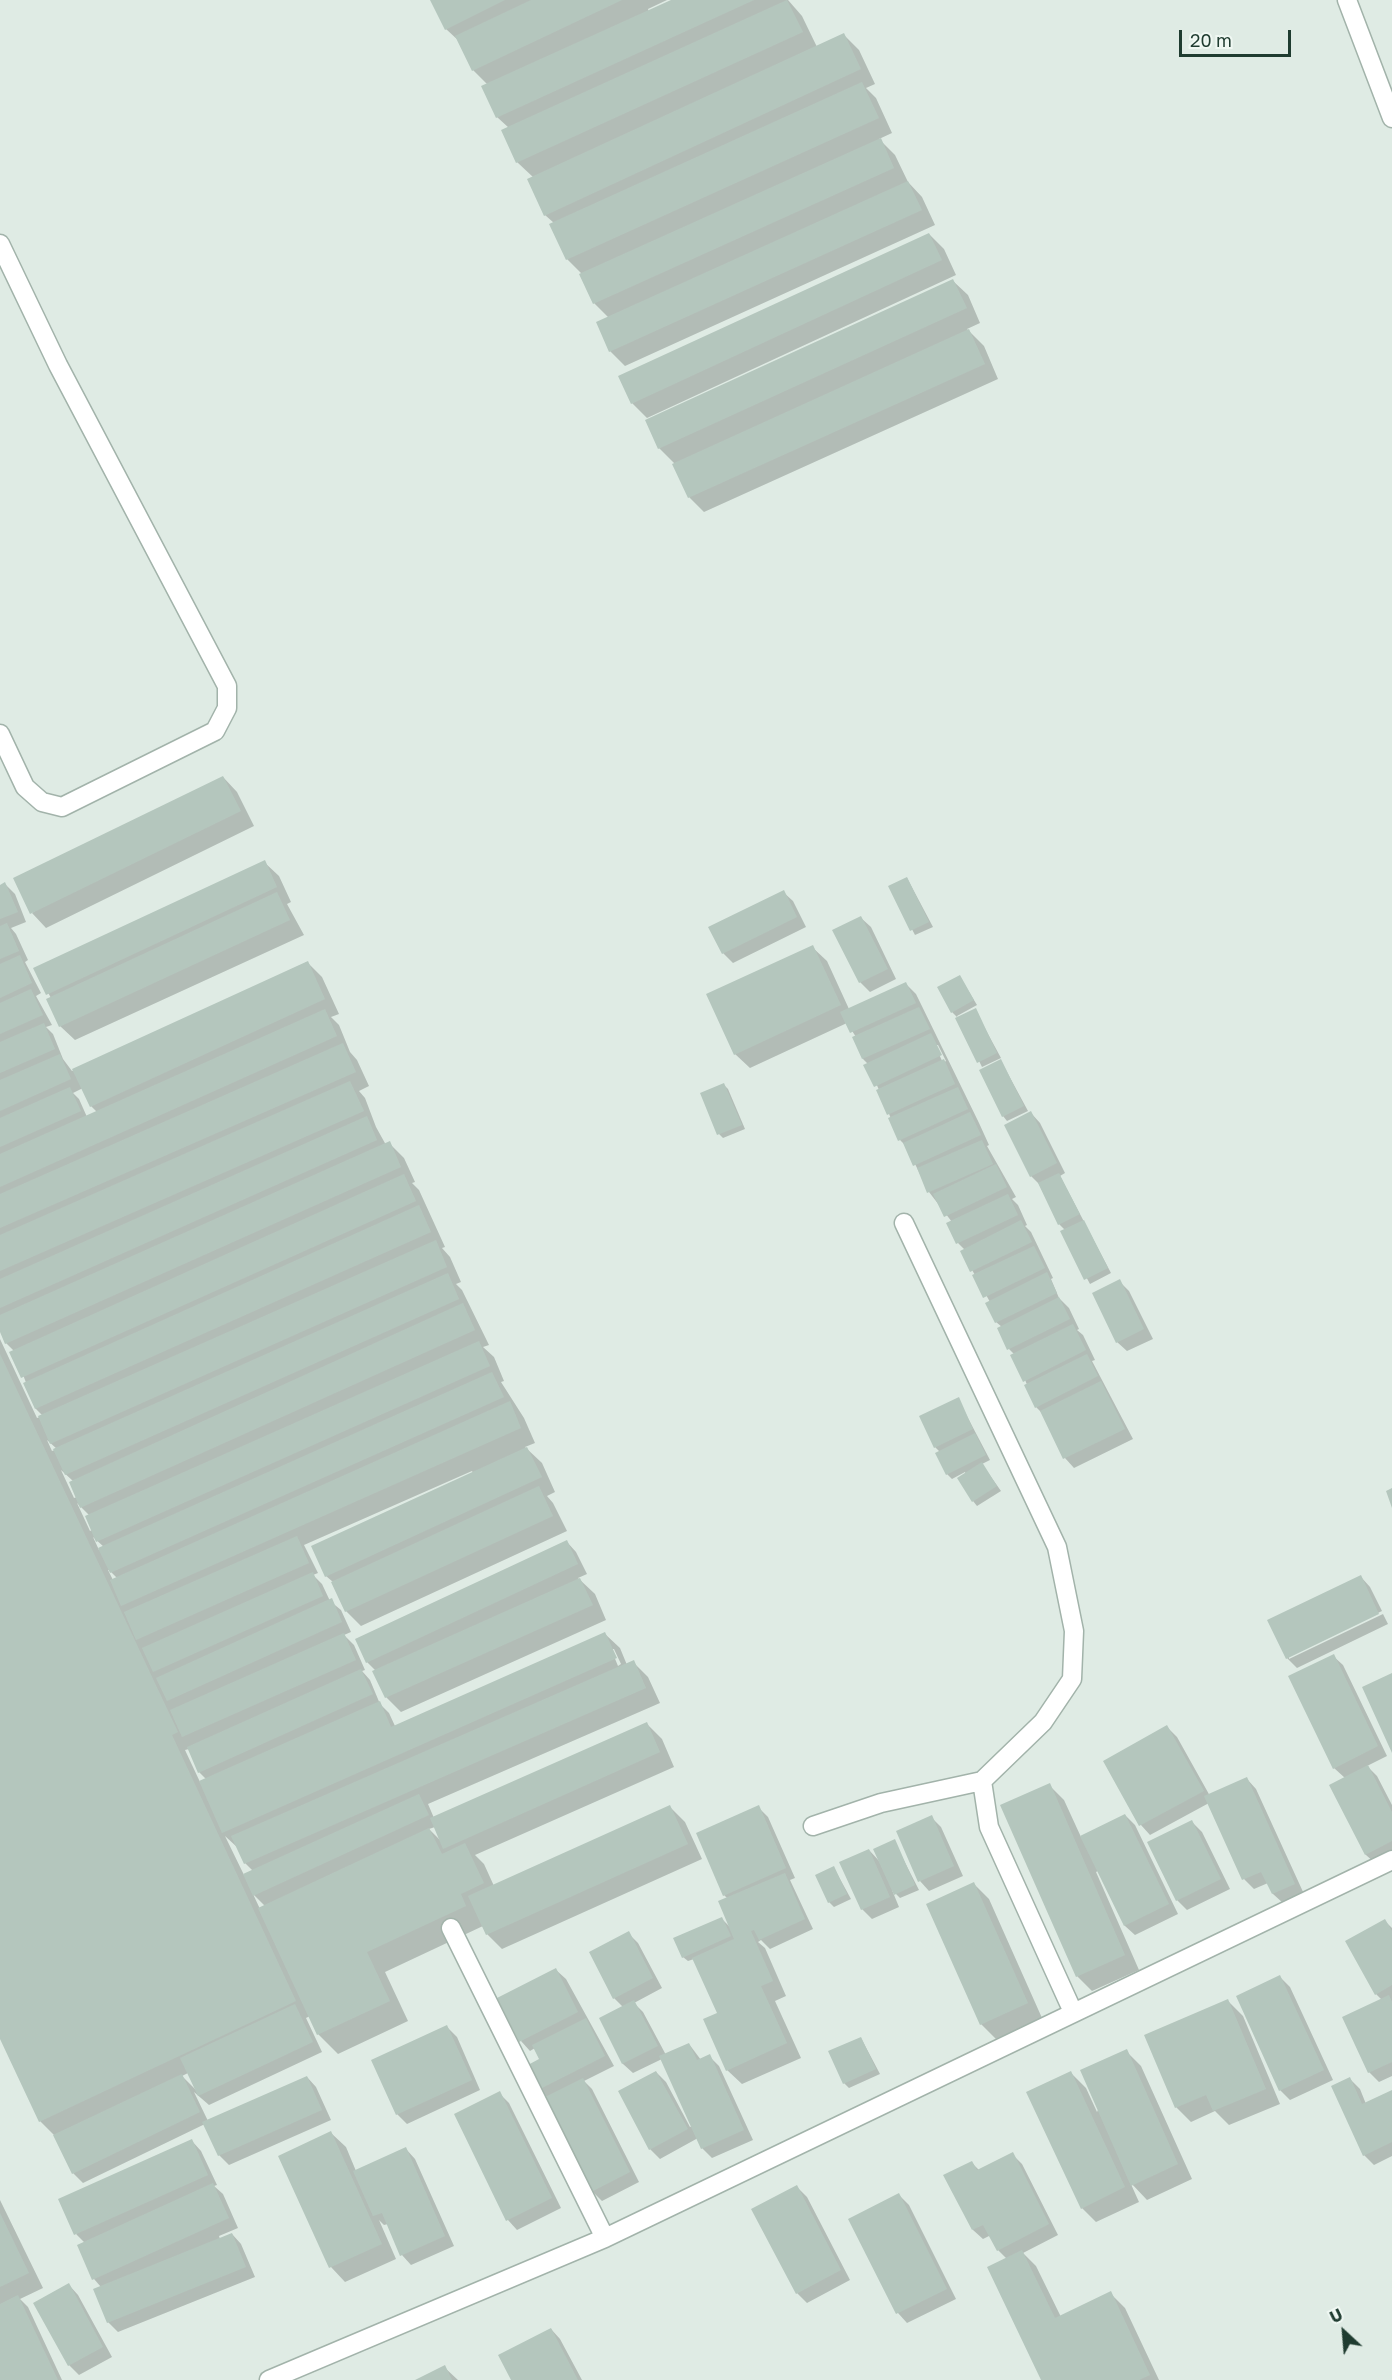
<!DOCTYPE html>
<style>
body{margin:0}
#map{position:relative;width:1392px;height:2380px;overflow:hidden;background:#dfebe4;font-family:"Golos Text",sans-serif}
canvas{display:block}
.north{position:absolute;left:1314px;top:2302px;width:60px;height:60px;-webkit-text-stroke:4px #f0f8f3;paint-order:stroke;rotate:334deg;font-size:16px;font-weight:700;line-height:24px;text-align:center;color:#1f3c30}
.north::after{content:'';display:block;margin:auto;width:21px;height:27px;background:#1f3c30;clip-path:polygon(50% 0,100% 100%,50% 72%,0 100%)}
.scale{position:absolute;left:1179px;top:30px;width:112px;height:27px;box-sizing:border-box;border:3px solid #1f3c30;border-top:0;padding-left:8px;font-size:18px;line-height:21px;white-space:nowrap;color:#1f3c30;-webkit-text-stroke:4px #f0f8f3;paint-order:stroke}
</style>
<div id="map">
<canvas width="1392" height="2380"></canvas>
<div class="north">U</div>
<div class="scale">20 m</div>
</div>
<script>
const context = document.querySelector('canvas').getContext('2d');
context.lineJoin = 'round';
function fill(path, color) {
  context.fillStyle = color;
  context.fill(path, 'evenodd');
}
function poly(rows) {
  const path = new Path2D();
  for (const r of rows) {
    path.moveTo(r[0], r[1]);
    for (let i = 2; i < r.length; i += 2) path.lineTo(r[i], r[i + 1]);
  }
  return path;
}
function trace(path, color, width, dash) {
  context.strokeStyle = color;
  context.lineWidth = width;
  context.lineCap = dash ? 'butt' : 'round';
  context.setLineDash(dash || []);
  context.stroke(path);
}
fill(poly([
 [432,0,667,0,648,9,649,12,675,0,788,0,802,16,817,47,844,35,859,50,875,84,866,88,876,98,892,133,879,139,895,155,908,182,922,197,935,225,625,366,610,351,609,318,594,303,582,274,567,259,554,223,545,215,534,178,517,162,509,128,497,117,488,85,473,70,460,42,446,29],
 [929,234,944,249,956,275,647,418,632,403],
 [953,281,968,295,980,323,967,329,984,346,998,379,704,512,689,497,675,464,659,448],
 [223,777,237,792,254,826,46,928,32,913],
 [264,862,279,876,291,902,287,904,304,935,75,1040,60,1026,51,998,35,969],
 [907,878,933,927,915,935,890,887],
 [5,884,15,894,26,922,11,928,16,934,28,960,25,962,41,993,36,996,52,1025,46,1027,53,1034,63,1059,72,1071,307,962,322,977,339,1014,331,1017,339,1025,350,1052,357,1060,369,1086,359,1091,365,1098,376,1127,386,1145,389,1143,404,1158,415,1182,412,1183,419,1190,445,1247,442,1248,450,1257,461,1282,456,1284,462,1290,489,1345,483,1347,494,1357,504,1381,501,1382,524,1418,535,1443,525,1447,542,1463,555,1492,547,1496,553,1503,567,1531,361,1626,346,1611,333,1582,326,1576,473,1473,472,1471,304,1545,318,1573,313,1575,322,1584,330,1601,341,1610,351,1632,344,1635,354,1645,365,1670,362,1671,370,1680,380,1704,389,1713,395,1726,605,1634,620,1648,627,1665,633,1662,648,1677,660,1703,428,1804,434,1818,647,1724,662,1739,674,1767,475,1855,484,1864,494,1886,670,1807,685,1822,702,1859,502,1949,487,1934,483,1926,385,1972,408,2021,338,2054,318,2034,310,2016,306,2018,322,2052,209,2105,194,2092,208,2121,307,2077,316,2087,331,2120,229,2165,219,2155,205,2124,83,2183,73,2173,55,2136,40,2121,0,2036,0,1339,37,1418,43,1416,36,1409,14,1351,6,1343,0,1328,0,886],
 [83,1088,91,1106,97,1112,87,1117,79,1099,73,1093],
 [47,1440,57,1449,52,1451],
 [61,1470,73,1481,77,1497,74,1498],
 [77,1503,90,1516,92,1530,90,1531],
 [93,1537,104,1547,99,1550],
 [108,1570,109,1570,117,1578,113,1580],
 [611,1649,614,1649,621,1664,618,1666],
 [189,1749,199,1772,206,1779,200,1782,185,1750],
 [435,1827,441,1841,429,1829],
 [225,1836,238,1848,245,1863,253,1871,244,1875],
 [253,1894,265,1906,260,1909],
 [188,2073,196,2090,182,2076],
 [783,892,793,901,806,927,733,963,723,953],
 [861,918,871,927,896,979,870,992,860,982],
 [812,947,827,961,849,1009,906,984,916,994,979,1123,989,1145,987,1146,1016,1197,1012,1199,1018,1205,1027,1225,1025,1226,1031,1232,1053,1278,1051,1279,1059,1298,1069,1308,1079,1329,1077,1330,1083,1335,1095,1360,1092,1361,1133,1439,1074,1468,1065,1458,1043,1414,1036,1407,1015,1355,1009,1349,1002,1327,996,1322,990,1302,962,1252,965,1250,958,1243,952,1222,929,1192,906,1146,900,1140,868,1064,863,1059,856,1037,847,1023,750,1068,735,1054],
 [935,1045,938,1045,946,1061,943,1063],
 [960,977,977,1005,957,1016,958,1018,975,1010,1001,1058,982,1067,958,1018,952,1012],
 [1001,1061,1028,1111,1007,1121,1003,1116],
 [724,1085,728,1089,745,1129,723,1138,719,1134],
 [1031,1113,1040,1123,1065,1173,1060,1176,1111,1273,1090,1284,1062,1232,1065,1230,1059,1224,1039,1184,1031,1176],
 [1119,1281,1129,1291,1153,1339,1127,1351,1117,1342],
 [958,1399,990,1460,982,1464,1001,1491,977,1506,973,1501,965,1472,952,1479,947,1474,940,1452,935,1447],
 [567,1542,576,1552,587,1574,578,1578,595,1594,606,1620,401,1712,386,1697,376,1671,367,1662],
 [1361,1577,1370,1587,1382,1611,1289,1656,1289,1659,1383,1614,1388,1624,1297,1668,1287,1658,1269,1621],
 [1333,1656,1343,1665,1387,1756,1367,1766,1377,1776,1392,1805,1392,1856,1376,1864,1366,1855,1345,1778,1334,1768],
 [1167,1727,1177,1737,1210,1796,1247,1779,1256,1789,1304,1894,1283,1903,1273,1894,1268,1883,1254,1889,1244,1879,1209,1803,1150,1835,1141,1825,1105,1761],
 [1049,1785,1064,1800,1081,1837,1125,1815,1135,1825,1178,1914,1135,1935,1125,1926,1098,1871,1096,1872,1139,1970,1092,1991,1077,1976,1002,1805],
 [758,1807,768,1817,795,1878,790,1880,813,1929,770,1949,761,1940,758,1942,765,1948,786,1996,775,2001,801,2058,742,2084,727,2070,719,2014,694,1959,688,1961,683,1957,722,1919,731,1928,728,1899,724,1895],
 [931,1817,941,1827,963,1876,929,1891,920,1881],
 [1192,1822,1202,1832,1230,1889,1187,1910,1177,1900],
 [894,1841,919,1890,900,1898,892,1890,899,1907,872,1919,862,1909,869,1850,881,1863],
 [834,1868,851,1899,834,1907,829,1902],
 [974,1884,989,1899,1042,2018,996,2039,981,2024],
 [1385,1921,1392,1928,1392,2076,1379,2082,1369,2072,1382,2000,1376,1994],
 [628,1933,638,1943,662,1988,634,2003,643,2012,666,2055,689,2044,701,2060,709,2056,719,2066,753,2140,712,2158,702,2148,698,2138,660,2159,650,2149,656,2072,666,2082,690,2127,692,2126,662,2059,633,2073,623,2064,601,2018,623,2007,614,1998],
 [556,1970,566,1979,614,2066,584,2081,592,2089,639,2182,602,2201,592,2191,547,2097,539,2089,541,2060,535,2048,530,2051,521,2041],
 [1280,1977,1290,1987,1333,2080,1290,2100,1280,2090],
 [1228,2001,1243,2016,1280,2104,1229,2125,1215,2111,1191,2122,1176,2107],
 [447,2027,457,2037,480,2090,407,2124,397,2114],
 [861,2038,880,2074,849,2088,844,2083],
 [1126,2051,1141,2066,1192,2179,1147,2200,1130,2182,1139,2202,1096,2222,1082,2208,1071,2073,1086,2088,1097,2112],
 [1350,2079,1360,2089,1366,2104,1392,2092,1392,2156,1374,2165,1364,2155],
 [499,2093,509,2103,561,2208,517,2230,508,2220],
 [331,2133,346,2147,356,2171,406,2149,415,2159,454,2246,411,2265,402,2255,388,2224,384,2225,379,2220,396,2259,345,2282,331,2267,280,2156],
 [192,2141,201,2151,217,2185,214,2186,223,2194,238,2228,219,2236,220,2239,232,2234,241,2244,255,2277,118,2332,108,2322,101,2287,94,2279,85,2243,76,2234],
 [1012,2154,1022,2164,1058,2235,1023,2253,1036,2266,1061,2317,1110,2293,1125,2308,1159,2380,1043,2380,1007,2259,998,2250,991,2235,983,2239,973,2230,971,2162,980,2171],
 [797,2187,807,2197,850,2280,807,2303,797,2293],
 [899,2195,909,2205,956,2299,907,2323,898,2313,850,2219],
 [0,2200,43,2288,20,2299,28,2307,62,2380,0,2380],
 [69,2285,78,2295,112,2357,79,2375,69,2365],
 [551,2329,560,2339,582,2380,512,2380],
 [444,2367,458,2380,418,2380]
]), '#0003');
fill(poly([
 [430,0,505,0,445,30],
 [531,0,622,0,472,71,455,36],
 [671,0,754,0,496,118,481,86],
 [787,0,803,32,516,163,501,130],
 [844,33,861,69,544,216,527,179],
 [862,82,879,118,566,260,549,224],
 [881,138,894,168,593,304,579,274],
 [908,181,922,210,609,352,596,322],
 [929,233,942,260,631,404,618,376],
 [953,279,967,308,658,449,645,420],
 [969,329,985,364,688,498,672,464],
 [223,776,241,811,30,914,13,878],
 [265,860,277,887,46,995,33,968],
 [907,877,929,922,910,931,888,886],
 [5,882,18,912,0,919,0,885],
 [784,890,797,917,722,954,708,927],
 [277,892,290,920,59,1027,46,999],
 [861,916,888,969,859,983,832,930],
 [7,923,19,951,0,959,0,926],
 [813,945,841,1005,734,1055,706,994],
 [20,955,32,983,0,998,0,964],
 [308,961,325,999,90,1107,72,1069],
 [960,975,974,1000,951,1013,937,987],
 [906,982,916,1003,850,1033,840,1012],
 [31,989,43,1015,0,1034,0,1003],
 [919,1007,930,1029,862,1059,852,1037],
 [976,1008,997,1053,977,1063,955,1018],
 [325,1009,337,1036,0,1187,0,1154],
 [44,1023,55,1049,0,1073,0,1042],
 [931,1033,942,1055,874,1087,863,1065],
 [343,1043,356,1072,0,1228,0,1194],
 [60,1054,71,1079,0,1111,0,1080],
 [944,1059,955,1084,887,1115,876,1090],
 [1001,1059,1024,1106,1002,1117,979,1070],
 [350,1081,364,1111,0,1271,0,1235],
 [724,1083,742,1125,717,1135,700,1093],
 [70,1087,81,1111,0,1147,0,1118],
 [958,1087,968,1109,898,1141,888,1118],
 [1031,1111,1057,1163,1030,1177,1004,1125],
 [970,1112,981,1135,913,1166,903,1143],
 [367,1116,377,1140,0,1308,0,1279],
 [982,1140,993,1164,927,1193,917,1168],
 [390,1141,401,1167,5,1344,0,1332,0,1315],
 [996,1164,1007,1187,944,1217,933,1194],
 [1059,1173,1080,1214,1058,1225,1038,1183],
 [404,1174,416,1201,21,1378,9,1352],
 [1008,1194,1018,1215,956,1244,946,1223],
 [419,1205,431,1232,35,1409,23,1383],
 [1021,1220,1032,1242,970,1272,960,1251],
 [1084,1220,1108,1268,1084,1280,1060,1231],
 [436,1240,447,1267,50,1444,38,1416],
 [1034,1246,1045,1268,983,1298,972,1275],
 [1047,1272,1057,1293,995,1323,985,1303],
 [448,1273,459,1299,65,1475,53,1449],
 [1120,1279,1144,1329,1116,1343,1092,1293],
 [1059,1297,1070,1319,1007,1350,997,1328],
 [463,1303,475,1330,80,1508,69,1482],
 [1073,1324,1086,1350,1023,1382,1010,1355],
 [479,1341,490,1366,96,1542,85,1516],
 [0,1354,178,1732,172,1735,296,2001,39,2122,0,2039],
 [1087,1354,1098,1376,1035,1408,1024,1385],
 [492,1372,504,1397,110,1573,98,1548],
 [1101,1381,1125,1429,1063,1459,1040,1411],
 [959,1397,973,1429,934,1448,919,1416],
 [510,1401,521,1428,121,1606,110,1580],
 [975,1433,986,1455,946,1475,935,1453],
 [527,1447,542,1477,325,1577,311,1546],
 [982,1462,997,1486,972,1502,957,1478],
 [539,1486,553,1516,345,1612,331,1582],
 [1392,1488,1392,1508,1386,1491],
 [297,1536,309,1563,136,1640,124,1612],
 [567,1540,578,1564,366,1663,355,1639],
 [313,1572,323,1596,153,1672,142,1648],
 [1361,1575,1379,1614,1286,1659,1267,1620],
 [580,1578,593,1605,385,1698,372,1671],
 [332,1598,342,1622,167,1701,156,1678],
 [605,1632,617,1658,222,1833,199,1781,380,1701,391,1727],
 [344,1633,356,1660,182,1737,170,1710],
 [1334,1654,1378,1746,1333,1769,1288,1676],
 [634,1660,646,1688,244,1864,231,1836],
 [361,1669,373,1694,198,1773,187,1747],
 [1392,1673,1392,1753,1362,1687],
 [647,1722,660,1752,443,1849,430,1818],
 [1167,1725,1204,1791,1139,1826,1103,1761],
 [1368,1765,1392,1812,1392,1841,1365,1855,1329,1785],
 [1247,1777,1295,1884,1272,1894,1261,1872,1242,1880,1204,1796],
 [1050,1783,1125,1955,1076,1977,1000,1805],
 [419,1794,429,1815,253,1896,243,1874],
 [670,1805,688,1844,486,1935,468,1896],
 [759,1805,786,1868,723,1896,696,1833],
 [1125,1814,1169,1904,1124,1926,1080,1836],
 [932,1815,954,1866,918,1882,896,1831],
 [1192,1820,1221,1879,1176,1901,1147,1842],
 [429,1828,442,1854,465,1843,484,1883,461,1894,466,1906,367,1952,390,2001,317,2035,258,1908],
 [895,1839,915,1885,894,1895,873,1849],
 [869,1849,890,1897,861,1910,839,1862],
 [834,1866,847,1894,828,1903,815,1875],
 [785,1873,805,1919,759,1940,754,1930,751,1931,773,1981,761,1986,787,2043,726,2071,703,2019,717,2013,692,1958,734,1939,718,1901],
 [974,1882,1028,2003,980,2025,926,1904],
 [722,1917,731,1936,682,1958,673,1938],
 [1385,1919,1392,1931,1392,1985,1375,1995,1345,1941],
 [629,1931,653,1978,613,1999,589,1952],
 [556,1968,578,2012,519,2042,497,1998],
 [1280,1975,1324,2070,1279,2091,1236,1996],
 [1389,1995,1392,2002,1392,2062,1368,2073,1342,2017],
 [1228,1999,1266,2089,1213,2111,1206,2095,1175,2108,1144,2035],
 [634,2000,658,2046,622,2064,599,2018],
 [295,2004,313,2042,198,2096,180,2058],
 [586,2018,605,2056,538,2090,526,2066,539,2059,532,2045],
 [447,2025,472,2080,396,2115,371,2060],
 [861,2037,876,2069,843,2084,828,2051],
 [689,2043,697,2060,710,2054,744,2130,701,2149,659,2056],
 [1127,2049,1178,2164,1131,2186,1080,2070],
 [656,2071,688,2129,649,2150,618,2091],
 [1071,2071,1125,2187,1081,2209,1026,2092],
 [182,2074,200,2112,72,2174,53,2135],
 [307,2076,322,2110,218,2156,202,2122],
 [1350,2077,1362,2104,1392,2090,1392,2142,1363,2156,1331,2086],
 [583,2078,630,2172,591,2192,543,2098],
 [500,2091,552,2198,506,2221,454,2114],
 [331,2131,382,2244,329,2268,278,2156],
 [192,2139,208,2175,74,2235,58,2199],
 [406,2147,445,2236,400,2256,382,2213,373,2216,353,2171],
 [1013,2152,1049,2224,997,2251,983,2225,972,2230,943,2175,972,2161,977,2170],
 [213,2183,229,2218,92,2280,77,2245],
 [797,2185,841,2270,796,2294,751,2209],
 [899,2193,947,2289,896,2314,848,2219],
 [0,2213,29,2273,0,2287],
 [232,2233,246,2267,107,2323,93,2289],
 [1022,2250,1055,2318,1111,2291,1150,2375,1139,2380,1041,2380,987,2267],
 [69,2283,103,2347,68,2366,33,2303],
 [18,2295,58,2380,0,2380,0,2304],
 [551,2328,578,2380,511,2380,498,2355],
 [445,2365,452,2380,415,2380]
]), '#b4c6bd');
const minor = poly([
 [1347,0,1392,118],
 [0,244,58,365,227,686,227,708,215,731,62,807,42,802,25,787,0,734],
 [982,1781,989,1827,1073,2012],
 [813,1826,881,1803,982,1781,1043,1722,1072,1679,1074,1631,1057,1547,904,1223],
 [451,1928,605,2238],
 [269,2380,605,2238,1392,1860]
]);
trace(minor, '#a2b3aa', 21);
trace(minor, '#fff', 18);
</script>
